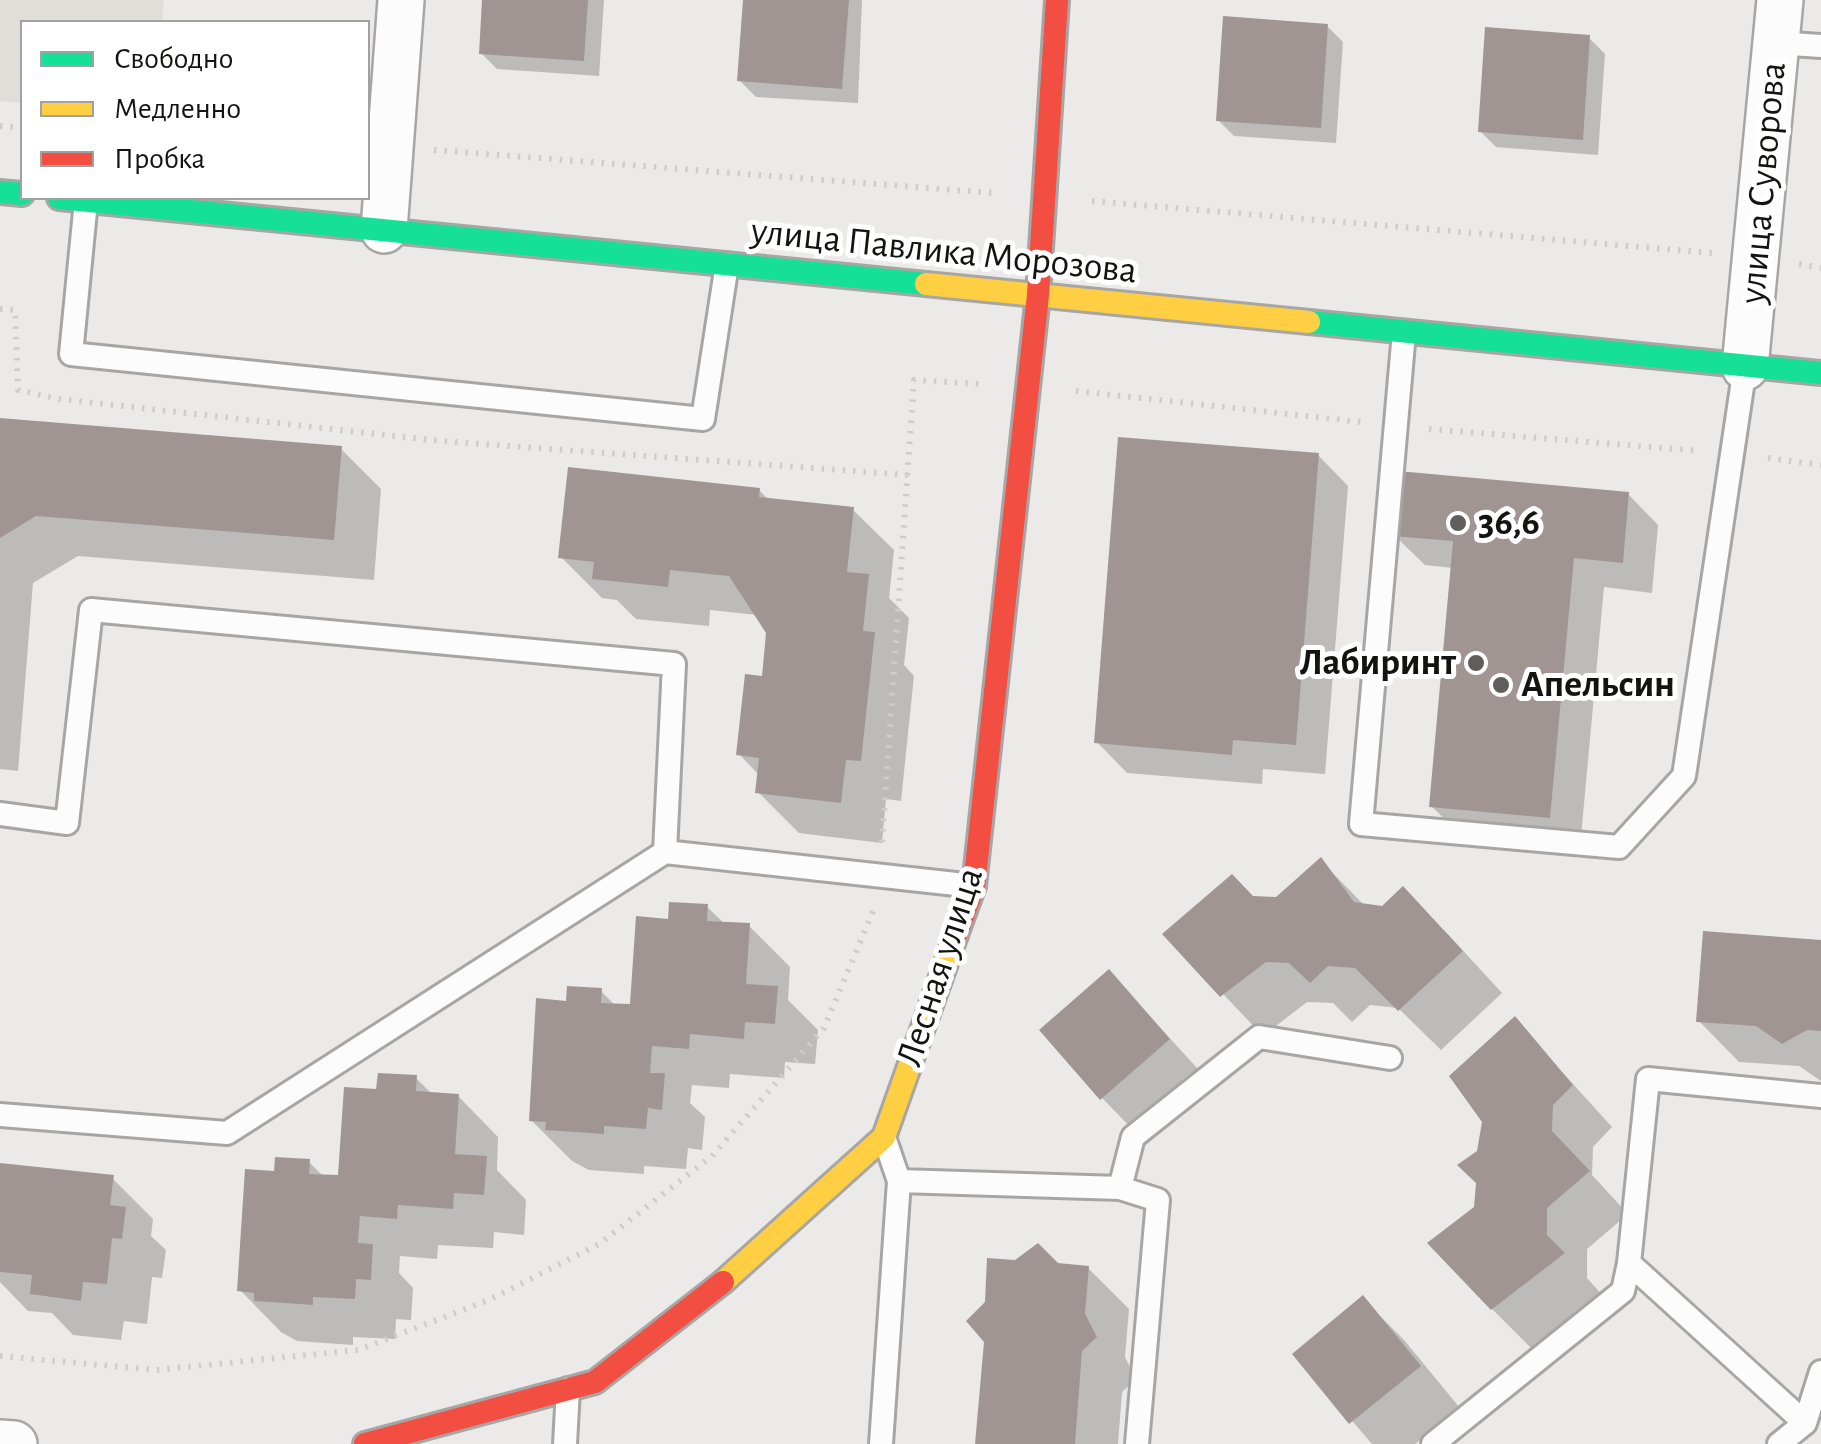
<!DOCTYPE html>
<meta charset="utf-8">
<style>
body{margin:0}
#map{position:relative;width:1821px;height:1444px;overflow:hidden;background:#ebeae9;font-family:"Alegreya Sans",sans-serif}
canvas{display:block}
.legend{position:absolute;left:20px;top:20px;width:350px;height:180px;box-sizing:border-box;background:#fff;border:2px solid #a1a1a0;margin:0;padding:12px 18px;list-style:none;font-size:30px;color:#131312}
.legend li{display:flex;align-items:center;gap:20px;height:50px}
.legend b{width:50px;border:2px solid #a1a1a0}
</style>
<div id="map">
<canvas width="1821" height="1444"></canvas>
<ul class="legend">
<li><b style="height:12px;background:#16e098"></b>Свободно</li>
<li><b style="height:12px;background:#ffcf43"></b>Медленно</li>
<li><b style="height:12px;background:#f24e42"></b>Пробка</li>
</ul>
</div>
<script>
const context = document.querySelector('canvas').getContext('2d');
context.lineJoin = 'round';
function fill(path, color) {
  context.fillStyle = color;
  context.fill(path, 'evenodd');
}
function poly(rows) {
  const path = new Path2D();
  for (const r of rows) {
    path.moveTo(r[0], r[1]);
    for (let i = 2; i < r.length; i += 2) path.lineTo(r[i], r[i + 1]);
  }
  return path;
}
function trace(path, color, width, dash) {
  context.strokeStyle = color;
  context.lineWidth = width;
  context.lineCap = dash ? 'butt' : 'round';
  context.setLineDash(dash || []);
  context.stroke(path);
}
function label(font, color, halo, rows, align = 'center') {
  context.font = font + ' "Alegreya Sans",sans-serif';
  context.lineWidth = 10;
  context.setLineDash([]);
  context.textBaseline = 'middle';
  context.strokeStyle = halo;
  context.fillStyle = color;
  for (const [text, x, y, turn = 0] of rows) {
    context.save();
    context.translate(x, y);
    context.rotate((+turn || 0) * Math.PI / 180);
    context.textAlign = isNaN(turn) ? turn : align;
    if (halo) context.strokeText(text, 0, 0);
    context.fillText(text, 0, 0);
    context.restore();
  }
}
fill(poly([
 [0,0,164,0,162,22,22,22,22,103,0,101]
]), '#dfded8');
fill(poly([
 [485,0,604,0,599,76,497,69,481,53],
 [745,0,862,0,858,103,756,97,740,81],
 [1327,26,1343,42,1336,143,1234,136,1218,120],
 [1589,38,1605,54,1598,155,1496,147,1480,131],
 [0,420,341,449,381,489,374,580,78,556,33,583,18,771,0,769],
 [1318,455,1348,486,1325,774,1263,769,1262,784,1127,773,1097,742],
 [759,490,770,501,853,510,894,550,889,598,909,618,904,665,914,676,901,801,886,799,882,843,799,833,758,792,759,775,739,754,764,678,768,632,757,615,710,610,709,626,636,619,617,600,602,598,561,557],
 [1628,494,1658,525,1652,593,1604,587,1580,847,1462,836,1431,806,1453,568,1425,565,1394,535],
 [1320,860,1365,906,1444,930,1502,993,1441,1050,1398,1008,1370,1005,1352,1022,1333,1003,1307,1002,1263,1036,1166,934,1253,899,1277,899],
 [707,907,725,924,749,926,790,967,788,1000,818,1030,815,1064,785,1062,784,1078,730,1074,729,1088,692,1085,690,1103,705,1117,702,1150,688,1148,686,1169,644,1166,644,1174,589,1170,572,1161,531,1120,568,1003,601,991,616,1006,632,1007,671,921],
 [1821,942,1821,1081,1799,1066,1739,1062,1699,1021],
 [1109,972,1209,1081,1142,1139,1102,1098],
 [1515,1020,1612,1127,1593,1147,1592,1175,1628,1214,1587,1249,1587,1278,1603,1296,1533,1350,1492,1309,1476,1208,1479,1152],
 [416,1078,433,1095,458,1096,498,1137,497,1170,526,1200,524,1235,494,1232,493,1248,438,1245,437,1259,400,1256,399,1273,413,1288,411,1320,396,1319,395,1339,353,1337,353,1345,297,1341,281,1332,240,1290,276,1174,309,1162,324,1177,341,1178,379,1091],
 [0,1165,112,1178,153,1219,151,1236,166,1250,162,1278,152,1277,147,1324,124,1321,121,1340,73,1335,52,1313,28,1311,0,1282],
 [1058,1266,1088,1268,1129,1309,1125,1357,1136,1379,1122,1392,1118,1444,976,1444],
 [1363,1299,1404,1340,1460,1408,1415,1444,1372,1444,1295,1354]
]), '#0003');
fill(poly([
 [482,0,588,0,584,61,479,54],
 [743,0,849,0,842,89,737,81],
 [1223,16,1328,24,1321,128,1216,121],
 [1485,27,1590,35,1583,140,1478,132],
 [0,418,342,446,334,540,36,516,0,538],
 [1118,437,1319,453,1296,745,1233,740,1232,755,1094,743],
 [568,467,760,488,759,497,854,507,847,572,869,574,863,631,875,632,861,761,846,760,841,803,755,793,759,758,736,755,745,674,762,676,766,633,729,576,670,570,668,587,592,579,594,562,558,558],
 [1398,471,1629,492,1623,563,1574,558,1550,818,1429,807,1453,541,1392,536],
 [1321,857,1354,902,1382,906,1403,886,1463,951,1398,1011,1355,968,1328,966,1310,983,1289,963,1266,962,1220,997,1162,934,1232,874,1253,896,1276,897],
 [669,902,708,904,707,921,750,923,746,984,778,986,775,1024,745,1022,744,1039,690,1034,689,1049,652,1046,650,1073,665,1073,662,1110,648,1108,646,1129,604,1126,604,1134,545,1130,546,1122,529,1121,536,998,566,1001,567,986,602,988,601,1003,630,1004,636,916,668,919],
 [1703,931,1821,940,1821,1031,1807,1030,1782,1044,1756,1026,1696,1022],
 [1109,969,1170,1039,1100,1100,1039,1030],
 [1515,1016,1573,1085,1553,1105,1552,1131,1590,1171,1547,1208,1547,1235,1565,1253,1491,1310,1427,1243,1474,1207,1476,1183,1457,1165,1477,1151,1482,1122,1449,1076],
 [378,1073,417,1075,416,1091,459,1094,455,1154,487,1156,484,1195,454,1193,453,1209,398,1205,397,1219,360,1216,358,1243,373,1244,371,1280,356,1279,355,1299,313,1297,313,1305,254,1301,254,1293,237,1291,245,1169,274,1171,275,1157,310,1159,309,1174,338,1175,344,1087,376,1089],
 [0,1163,114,1175,110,1205,126,1207,122,1239,112,1238,107,1284,83,1282,81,1301,30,1294,32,1275,0,1272],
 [1038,1243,1058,1263,1089,1266,1085,1314,1097,1337,1082,1351,1075,1444,975,1444,984,1342,966,1321,985,1302,987,1258,1015,1260],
 [1363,1295,1421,1366,1349,1424,1292,1354]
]), '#a19593');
const lane = poly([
 [1776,43,1821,46],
 [86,201,71,354,703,419,727,264],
 [1404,332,1361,824,1619,847,1684,776,1745,367],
 [0,814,67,823,91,610,674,664,665,852],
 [0,1115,227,1133,665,852,974,886],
 [899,1181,1120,1188,1133,1137,1259,1037,1390,1058],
 [1120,1188,1158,1200,1137,1444],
 [1805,1423,1629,1263,1648,1079,1821,1096],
 [565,1444,568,1389],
 [881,1444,899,1181,884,1137],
 [1433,1444,1623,1291,1629,1263],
 [1779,1444,1805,1423,1821,1372]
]);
const street = poly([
 [384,230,401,0],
 [1745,367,1780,0],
 [0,1443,14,1444]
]);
const fast = poly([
 [0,192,22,194],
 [59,198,926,284],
 [1309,322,1821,373]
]);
const slow = poly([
 [926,284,1309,322],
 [723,1282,884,1137,956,935]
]);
const jam = poly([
 [956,935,974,886,1038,295,1057,0],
 [365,1444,595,1382,723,1282]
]);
trace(lane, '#a7a6a5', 28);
trace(street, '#a7a6a5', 50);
trace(fast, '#a7a6a5', 28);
trace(slow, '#a7a6a5', 28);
trace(jam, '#a7a6a5', 28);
trace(poly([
 [0,126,22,128],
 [434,150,994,193],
 [1092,201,1712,253],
 [1799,264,1821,268],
 [0,309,15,310,18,390,59,399,440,441,909,475],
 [1076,391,1362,422],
 [1429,429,1701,451],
 [1768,458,1821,465],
 [882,842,914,380,979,384],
 [0,1356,156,1370,358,1350,489,1300,599,1244,712,1156,824,1028,874,909]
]), '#cdcdcd', 6, [2.5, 8]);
trace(lane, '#fcfcfc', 22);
trace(street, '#fcfcfc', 45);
trace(fast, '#16e098', 22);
trace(slow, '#ffcf43', 22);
trace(jam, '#f24e42', 22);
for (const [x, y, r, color] of [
 [1458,523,10,"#5f5e5d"],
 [1476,663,10,"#5f5e5d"],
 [1501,685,10,"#5f5e5d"]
]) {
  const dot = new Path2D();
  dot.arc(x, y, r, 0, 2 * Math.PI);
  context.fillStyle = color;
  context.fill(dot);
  trace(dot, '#fff', 4);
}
label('38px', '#131312', '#fff', [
 ["улица Суворова",1763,183,-85],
 ["улица Павлика Морозова",944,251,6],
 ["Лесная улица",940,967,-72]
]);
label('bold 38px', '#131312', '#fff', [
 ["36,6",1478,523],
 ["Лабиринт",1456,663,"right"],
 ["Апельсин",1521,685]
], 'left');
</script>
